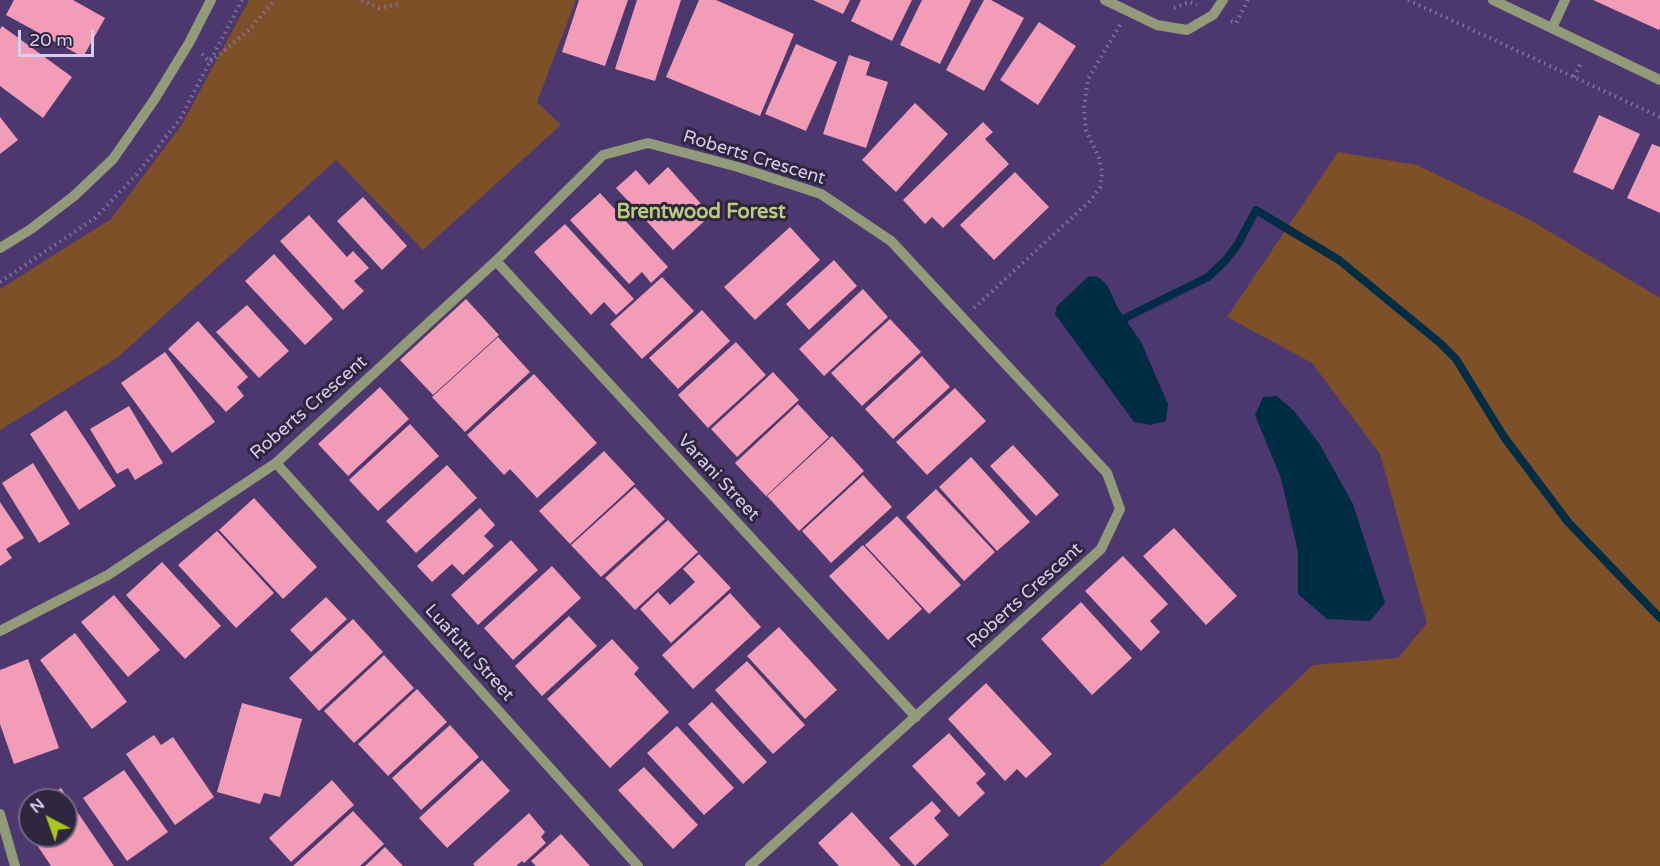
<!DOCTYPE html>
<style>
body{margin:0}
#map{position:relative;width:1660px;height:866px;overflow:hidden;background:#4c376e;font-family:"Varela Round",sans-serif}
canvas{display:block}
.north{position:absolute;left:18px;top:788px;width:60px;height:60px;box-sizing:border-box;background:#2e253e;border:2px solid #726884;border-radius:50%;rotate:319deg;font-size:16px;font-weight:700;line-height:24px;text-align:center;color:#d7cdee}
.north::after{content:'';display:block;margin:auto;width:21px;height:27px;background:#a9c71a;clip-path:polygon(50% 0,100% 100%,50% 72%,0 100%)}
.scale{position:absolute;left:18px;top:30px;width:76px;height:27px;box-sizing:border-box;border:3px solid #d7cdee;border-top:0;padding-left:8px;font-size:18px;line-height:21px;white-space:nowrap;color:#d7cdee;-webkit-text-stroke:4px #2e253e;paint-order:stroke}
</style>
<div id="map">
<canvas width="1660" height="866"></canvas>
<div class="north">N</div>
<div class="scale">20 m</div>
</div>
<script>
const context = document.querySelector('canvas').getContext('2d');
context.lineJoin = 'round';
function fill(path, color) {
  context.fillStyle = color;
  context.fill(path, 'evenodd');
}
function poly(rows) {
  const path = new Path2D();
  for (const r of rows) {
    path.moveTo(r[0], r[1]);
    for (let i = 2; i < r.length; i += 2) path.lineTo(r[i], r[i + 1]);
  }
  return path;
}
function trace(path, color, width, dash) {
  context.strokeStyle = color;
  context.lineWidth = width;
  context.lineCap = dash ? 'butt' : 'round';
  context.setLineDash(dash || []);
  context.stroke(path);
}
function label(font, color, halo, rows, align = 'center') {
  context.font = font + ' "Varela Round",sans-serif';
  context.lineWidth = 6;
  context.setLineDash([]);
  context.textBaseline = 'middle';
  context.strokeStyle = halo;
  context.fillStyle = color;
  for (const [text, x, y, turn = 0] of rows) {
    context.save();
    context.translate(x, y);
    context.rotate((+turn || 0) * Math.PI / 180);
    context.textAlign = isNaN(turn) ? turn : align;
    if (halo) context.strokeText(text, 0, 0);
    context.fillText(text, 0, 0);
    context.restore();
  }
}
fill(poly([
 [249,0,576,0,537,102,561,125,423,250,336,160,117,358,0,430,0,289,111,219,181,126],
 [1338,152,1417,165,1532,221,1660,298,1660,866,1100,866,1313,665,1398,658,1427,623,1380,454,1312,363,1227,317]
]), '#7d5028');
fill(poly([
 [1089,276,1098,277,1107,285,1118,308,1141,342,1168,404,1166,421,1150,425,1134,422,1055,314,1057,306],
 [1277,396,1293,410,1319,443,1353,504,1385,603,1370,621,1327,619,1298,594,1298,552,1281,478,1255,415,1263,397]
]), '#002c44');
trace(poly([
 [1125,318,1208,277,1226,260,1238,244,1256,210,1339,260,1440,343,1456,359,1504,437,1568,522,1660,618]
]), '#002c44', 8);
fill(poly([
 [14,0,73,0,105,18,83,57,6,15],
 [579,0,628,0,605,66,562,52],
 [637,0,681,0,655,81,615,69],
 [699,0,716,0,794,34,760,116,666,77],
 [813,0,850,0,843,14],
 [861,0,912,0,892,41,851,21],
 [922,0,971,0,940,64,900,45],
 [984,0,991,0,1024,18,984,91,946,70],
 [1593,0,1660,0,1660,28,1659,30],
 [1039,22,1076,46,1038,105,1000,80],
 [2,26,72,77,43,118,0,86,0,29],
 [796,44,837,62,806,131,765,114],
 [849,55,870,62,866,75,888,82,866,148,823,134],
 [915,103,948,134,896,192,862,160],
 [1599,115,1640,134,1613,190,1573,172],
 [0,117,18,140,0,154],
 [983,122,993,132,985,139,1009,164,943,228,932,217,925,224,903,200],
 [1652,144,1660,147,1660,213,1627,198],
 [668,167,711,215,673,250,616,188,636,170,649,185],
 [1015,172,1049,207,994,260,960,225],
 [600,193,668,267,651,283,642,272,629,284,570,220],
 [363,197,407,246,382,270,337,221],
 [309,215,347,257,353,251,369,268,354,281,364,291,343,310,280,241],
 [565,224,634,299,616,315,604,302,591,315,534,252],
 [790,227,820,260,755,320,724,287],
 [274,254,333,319,305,345,245,281],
 [834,260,857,286,809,330,786,304],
 [662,277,694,311,642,359,610,324],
 [863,289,888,317,824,376,799,349],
 [466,299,499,335,433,395,400,360],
 [247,305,289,351,259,378,216,332],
 [702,310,730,341,678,389,649,358],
 [890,319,921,352,862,406,831,373],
 [198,321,248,377,237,387,244,396,226,412,168,349],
 [498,337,530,372,465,432,432,397],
 [736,342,766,375,708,428,678,395],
 [165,352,215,422,172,453,121,383],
 [922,356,950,387,893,439,865,409],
 [773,372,799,400,737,457,711,429],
 [534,374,597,443,537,498,510,469,504,475,467,435],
 [380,387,409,419,348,476,318,444],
 [955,388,986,421,927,475,896,442],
 [798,404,829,437,766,496,735,463],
 [129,406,163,463,135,480,128,468,117,474,90,429],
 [66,410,116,486,79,510,30,434],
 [410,424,439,456,378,511,349,480],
 [832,436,864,471,799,531,767,496],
 [1013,445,1059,495,1036,516,990,466],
 [604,451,635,484,570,544,539,511],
 [971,457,1030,522,997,551,939,487],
 [33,463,70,524,39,543,2,483],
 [447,465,477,498,416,553,386,521],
 [863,475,892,507,831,563,802,531],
 [635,487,665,519,601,577,571,545],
 [936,489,995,552,964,581,906,517],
 [254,498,317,567,283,599,219,530],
 [0,502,24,538,6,549,12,558,0,566],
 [480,508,495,525,484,536,494,546,463,575,452,564,432,582,417,566],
 [897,516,961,585,929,614,865,545],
 [668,520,698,552,635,610,605,578],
 [1174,528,1237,596,1206,625,1143,556],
 [217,531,274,593,236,628,178,565],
 [511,540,538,570,478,625,451,595],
 [863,545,922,609,888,640,829,576],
 [699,554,731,588,671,643,640,609,658,592,670,605,695,582,683,569],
 [1123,556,1168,604,1150,621,1160,632,1141,651,1085,591],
 [162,562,221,626,185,659,126,595],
 [552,566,581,598,513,660,484,628],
 [730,593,761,627,693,689,662,655],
 [114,595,160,650,128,677,81,622],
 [326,597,347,619,311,652,290,630],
 [1081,602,1132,658,1092,695,1041,639],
 [569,616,597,646,542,696,515,666],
 [353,619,383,652,319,711,289,678],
 [779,627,837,690,805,719,747,656],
 [75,633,127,702,92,729,40,660],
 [612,639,639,668,634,674,669,712,610,768,547,699],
 [384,655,414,688,354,743,324,711],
 [28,659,59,748,14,764,0,724,0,670],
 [747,661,805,725,773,754,715,690],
 [986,683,1052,754,1026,778,1017,769,1005,781,948,719],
 [417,689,447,722,388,776,358,744],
 [712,702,767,762,743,784,688,724],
 [242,703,302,719,280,797,264,793,260,804,217,792],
 [450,725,479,757,421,810,392,778],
 [677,726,734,788,704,815,647,753],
 [949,733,986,774,976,783,985,793,959,817,912,766],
 [154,735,161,745,173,737,214,797,175,825,126,754],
 [482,760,510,791,447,848,419,818],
 [644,767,698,825,673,849,618,790],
 [124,770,168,832,127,861,83,798],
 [332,780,354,805,291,862,269,838],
 [61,788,114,866,51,866,31,836,66,836,66,800,43,800],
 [932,801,941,811,934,818,949,835,915,866,889,838],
 [30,809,30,835,18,817],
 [353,811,384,844,360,866,293,866],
 [852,812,901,866,839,866,818,843],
 [529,813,545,832,541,837,546,843,524,863,522,861,516,866,475,866,473,864],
 [561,834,590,866,536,866,531,861],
 [385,847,403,866,365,866]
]), '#f29cb7');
trace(poly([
 [362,0,379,8,400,4],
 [1408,0,1660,117],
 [1174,8,1189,2,1197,5],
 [1231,21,1236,23,1248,0],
 [202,54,210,62,249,30,275,0],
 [1574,77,1582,61],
 [0,282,95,218,137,174,180,119,242,0],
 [974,308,1091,200,1100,187,1102,172,1099,158,1086,130,1084,108,1088,79,1120,25]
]), '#8574a2', 4, [1.5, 4.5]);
trace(poly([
 [1105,0,1157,25,1187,30,1213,15,1223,0],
 [1493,0,1660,80],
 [1552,28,1565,0],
 [0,248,31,229,74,196,113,159,154,100,189,43,211,0],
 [496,261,916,717],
 [276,463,638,866],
 [0,631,108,575,276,463,496,261,603,155,648,143,738,167,821,194,891,241,1107,473,1120,509,1101,549,750,866],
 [0,814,15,866]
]), '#919a79', 10);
label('18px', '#d7cdee', '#2e253e', [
 ["Roberts Crescent",754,158,17],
 ["Roberts Crescent",309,408,-41],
 ["Varani Street",718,478,47],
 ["Roberts Crescent",1025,596,-42],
 ["Luafutu Street",469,653,48]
]);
label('bold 20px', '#bacc82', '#2e253e', [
 ["Brentwood Forest",701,213]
]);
</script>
